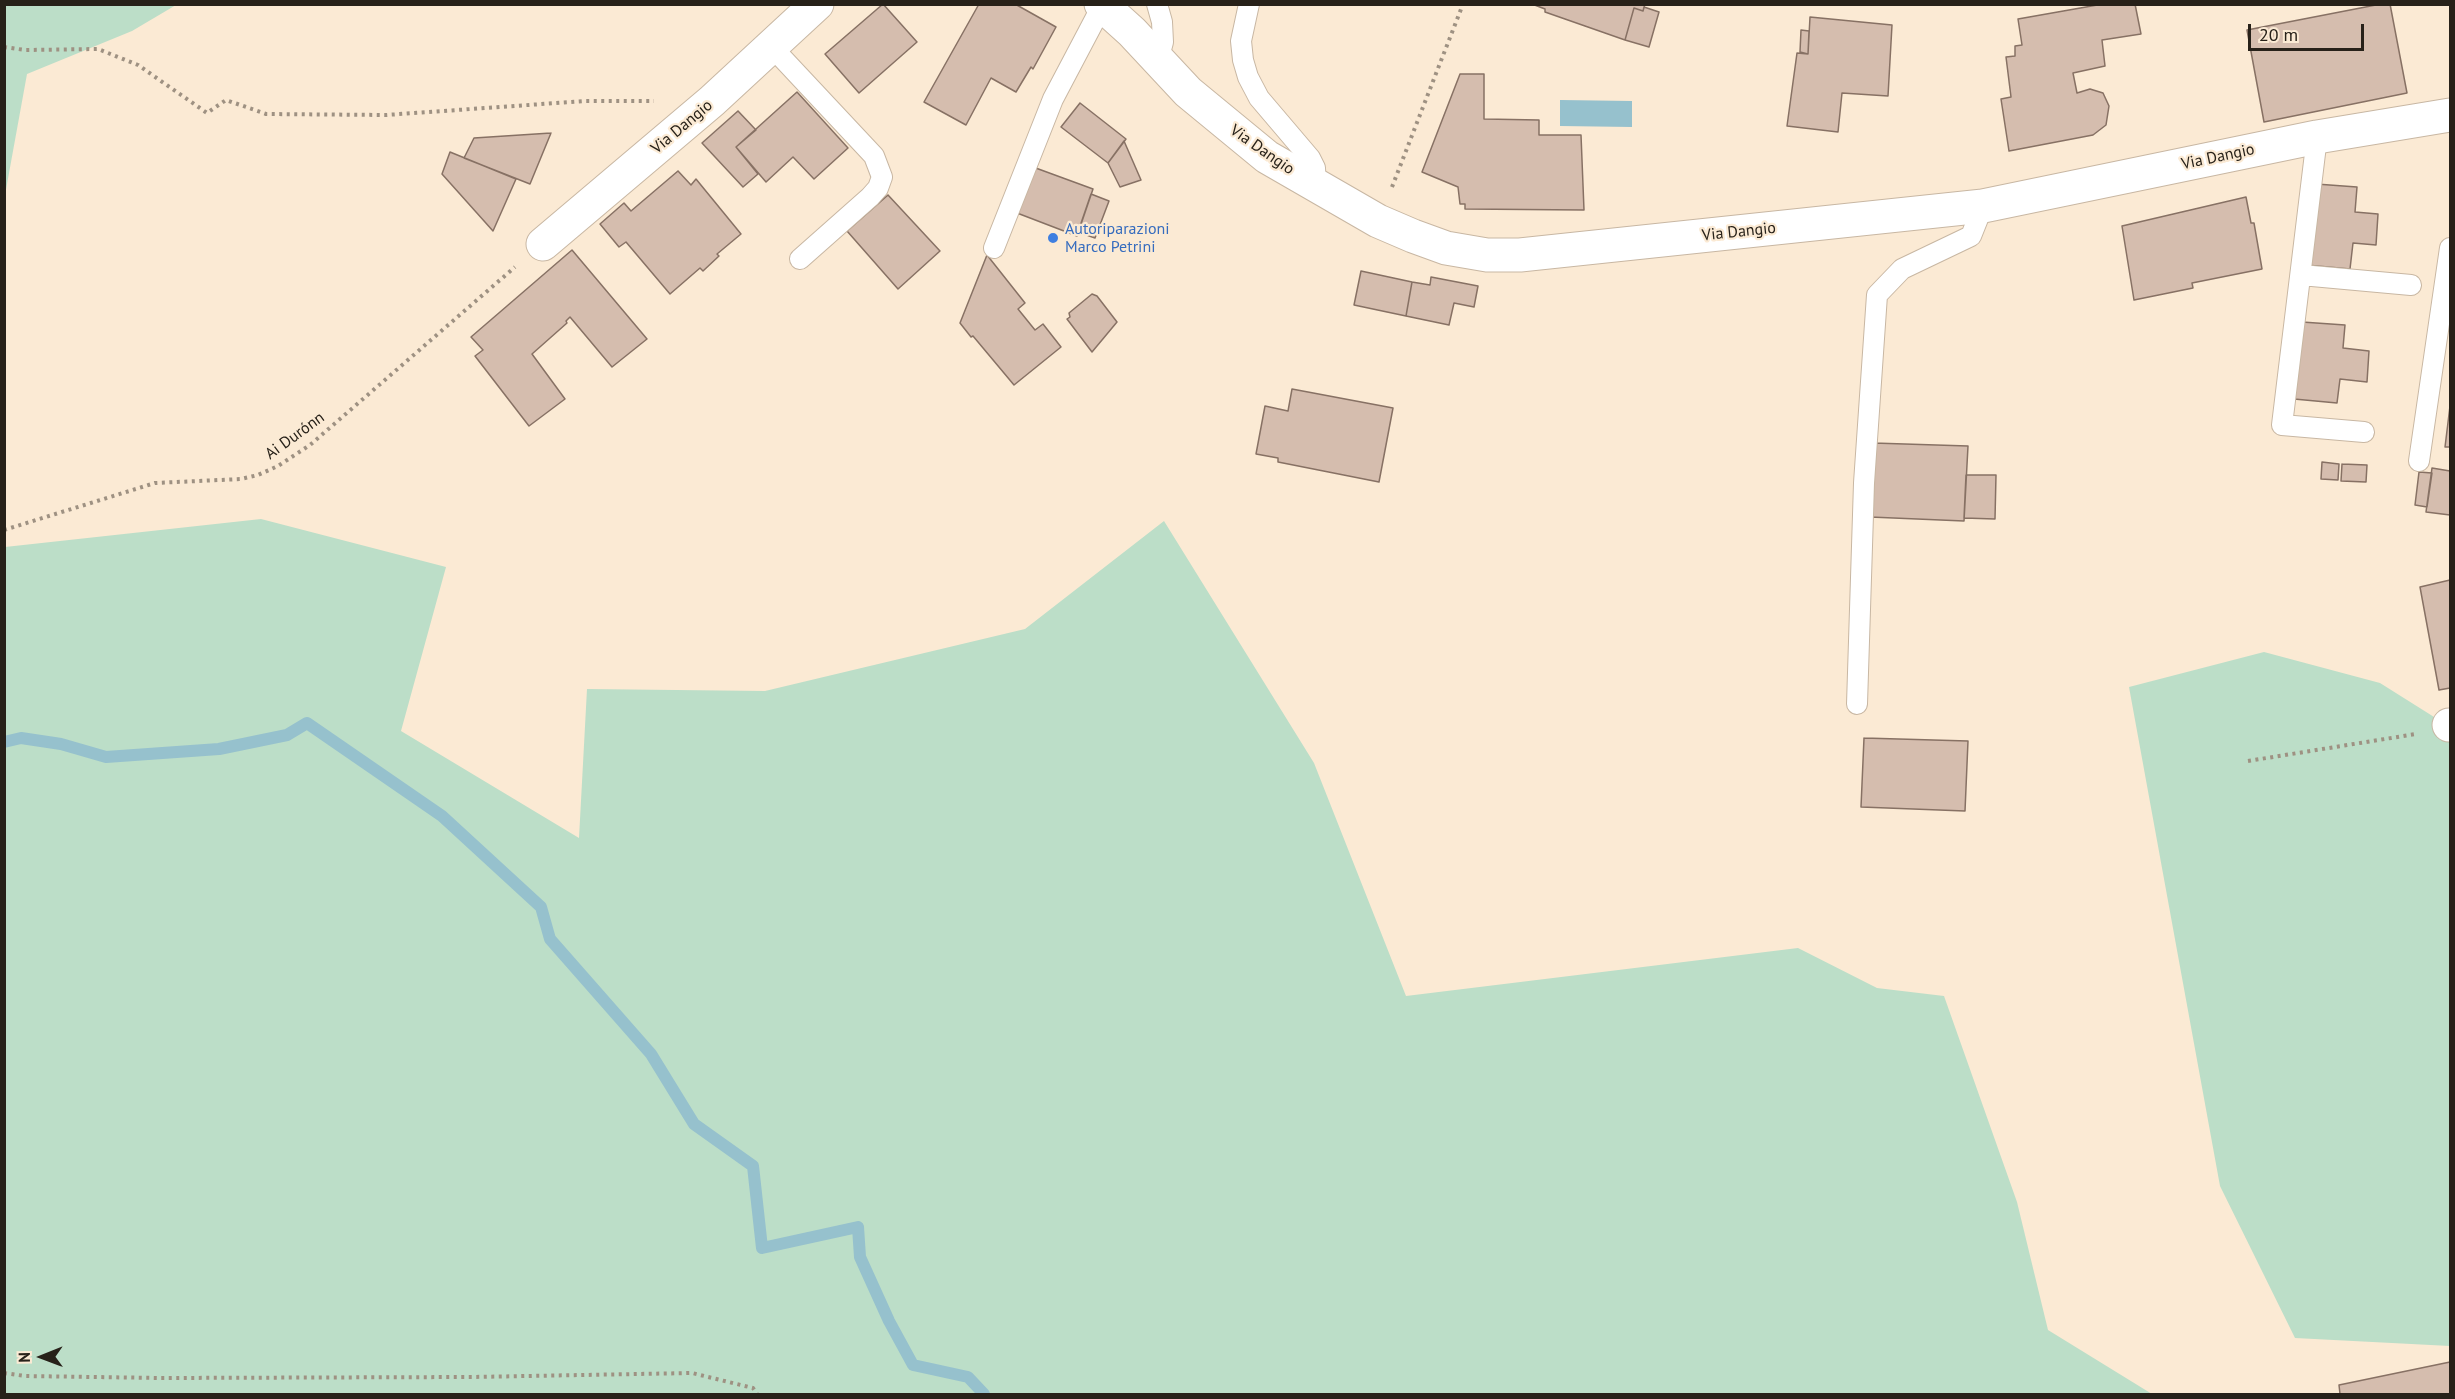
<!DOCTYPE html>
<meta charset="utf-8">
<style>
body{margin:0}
#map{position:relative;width:2455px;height:1399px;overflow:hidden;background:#fbead4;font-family:"PT Sans",sans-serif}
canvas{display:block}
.frame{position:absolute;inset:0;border:6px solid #272119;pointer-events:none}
.north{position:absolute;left:12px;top:1327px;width:60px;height:60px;-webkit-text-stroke:4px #fbead4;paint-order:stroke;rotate:269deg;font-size:16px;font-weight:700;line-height:24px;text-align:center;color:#272119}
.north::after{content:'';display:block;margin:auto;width:21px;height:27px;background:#272119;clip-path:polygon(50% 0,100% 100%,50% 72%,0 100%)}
.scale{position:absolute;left:2248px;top:24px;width:116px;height:27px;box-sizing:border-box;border:3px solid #272119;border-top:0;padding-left:8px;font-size:18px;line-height:21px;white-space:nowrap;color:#272119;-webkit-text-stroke:4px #fbead4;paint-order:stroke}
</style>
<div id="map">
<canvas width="2455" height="1399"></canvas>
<div class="frame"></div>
<div class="north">N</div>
<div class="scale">20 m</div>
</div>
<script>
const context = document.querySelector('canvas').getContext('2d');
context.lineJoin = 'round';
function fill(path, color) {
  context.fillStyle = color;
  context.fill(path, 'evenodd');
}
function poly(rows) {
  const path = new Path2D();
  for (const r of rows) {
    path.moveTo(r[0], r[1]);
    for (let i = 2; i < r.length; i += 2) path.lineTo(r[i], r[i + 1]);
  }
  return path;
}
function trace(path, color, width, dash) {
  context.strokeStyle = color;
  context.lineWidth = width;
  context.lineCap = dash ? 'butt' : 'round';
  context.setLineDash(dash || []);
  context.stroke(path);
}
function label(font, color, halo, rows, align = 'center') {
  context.font = font + ' "PT Sans",sans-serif';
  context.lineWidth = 4.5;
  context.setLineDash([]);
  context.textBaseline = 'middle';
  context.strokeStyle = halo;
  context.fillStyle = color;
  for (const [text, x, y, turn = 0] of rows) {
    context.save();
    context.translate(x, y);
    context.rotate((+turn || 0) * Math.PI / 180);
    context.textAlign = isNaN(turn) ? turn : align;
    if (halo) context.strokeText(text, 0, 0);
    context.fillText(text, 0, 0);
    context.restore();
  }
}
fill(poly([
 [5,4,176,5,132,31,27,74,5,195],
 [261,519,446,567,401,731,579,838,587,689,765,691,1025,629,1164,521,1314,763,1406,996,1798,948,1877,988,1944,996,2017,1202,2048,1330,2152,1394,5,1394,5,547],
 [2264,652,2380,683,2450,727,2450,1346,2295,1338,2220,1186,2129,687]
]), '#bcdec8');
fill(poly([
 [1560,100,1632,101,1632,127,1560,126]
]), '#96c1cd');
trace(poly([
 [4,742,21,738,61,744,106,757,219,749,287,735,307,723,442,816,541,907,550,939,651,1054,694,1124,753,1166,762,1248,858,1227,860,1257,889,1321,913,1365,968,1377,984,1394]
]), '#96c1cd', 12);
const building = poly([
 [883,4,917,42,859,93,825,54,883,4],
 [979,4,1015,4,1056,27,1033,69,1031,67,1016,92,991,78,966,125,924,102,979,4],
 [1532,4,1645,4,1643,11,1634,8,1625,40,1545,12,1545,9,1532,4],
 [2103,4,2135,4,2141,34,2102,40,2105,66,2073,73,2077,93,2090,89,2103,93,2109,106,2106,125,2093,135,2009,151,2001,99,2011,97,2006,57,2015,56,2015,46,2022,45,2018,19,2103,4],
 [2381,4,2390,4,2407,93,2264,122,2247,30,2381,4],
 [1644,7,1659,12,1649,47,1625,40,1634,8,1643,11,1644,7],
 [1810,17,1892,25,1888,96,1842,93,1838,132,1787,126,1797,53,1808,54,1810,17],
 [1801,30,1809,31,1808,54,1800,52,1801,30],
 [1460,74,1484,74,1484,119,1539,120,1539,135,1581,135,1584,210,1465,209,1465,204,1460,204,1458,187,1422,172,1460,74],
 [797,92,848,148,814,179,793,157,766,182,736,147,797,92],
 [1080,103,1126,139,1108,163,1061,127,1080,103],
 [738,111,756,130,736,147,758,174,743,187,702,143,738,111],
 [551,133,530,184,464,158,474,138,551,133],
 [1124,141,1141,180,1120,187,1108,163,1124,141],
 [450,152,516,179,493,231,442,174,450,152],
 [1033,167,1093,189,1077,236,1017,213,1033,167],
 [678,171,691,185,696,179,741,234,717,254,719,256,703,271,700,268,670,294,626,242,619,247,600,224,624,203,631,211,678,171],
 [2316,184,2357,187,2355,212,2378,214,2376,245,2353,243,2350,269,2306,265,2316,184],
 [1091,194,1109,201,1095,238,1078,232,1091,194],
 [888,195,940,251,898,289,847,231,888,195],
 [2246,197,2251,223,2254,223,2262,269,2192,283,2193,288,2134,300,2122,226,2246,197],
 [572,250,647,339,612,367,570,317,566,321,567,323,532,354,565,399,529,426,475,356,483,350,471,337,572,250],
 [987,255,1025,303,1018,309,1035,330,1043,324,1061,347,1014,385,973,336,971,337,960,323,987,255],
 [1361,271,1412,282,1406,316,1354,305,1361,271],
 [1431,277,1478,286,1474,307,1454,303,1449,325,1406,316,1412,282,1430,285,1431,277],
 [1092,294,1097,296,1117,322,1092,352,1067,319,1070,317,1069,313,1092,294],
 [2302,322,2345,325,2343,348,2369,351,2367,382,2340,379,2337,403,2294,399,2302,322],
 [1292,389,1393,408,1379,482,1278,462,1278,458,1256,454,1265,406,1288,411,1292,389],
 [2450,406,2450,447,2445,447,2450,406],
 [1873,443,1968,446,1964,521,1870,517,1873,443],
 [2322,462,2339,464,2338,480,2321,479,2322,462],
 [2342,464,2367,465,2366,482,2341,481,2342,464],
 [2432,468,2450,471,2450,515,2426,512,2432,468],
 [2419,472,2432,473,2427,507,2415,505,2419,472],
 [1966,475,1996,475,1995,519,1964,518,1966,475],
 [2450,580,2450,688,2439,690,2420,587,2450,580],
 [1864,738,1968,741,1965,811,1861,807,1864,738],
 [2450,1362,2450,1394,2340,1394,2339,1385,2450,1362]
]);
fill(building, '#d5bdae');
trace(building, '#877164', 1.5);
const lane = poly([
 [1157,4,1162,22,1163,42,1158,60],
 [1249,4,1241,41,1243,60,1248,77,1259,98,1310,158,1315,168,1316,186],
 [771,46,874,156,882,177,878,188,870,197,800,259],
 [2317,137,2282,425,2364,432],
 [994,248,1053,99,1102,6],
 [2301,275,2411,285],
 [2419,461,2450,248],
 [1857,704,1864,483,1877,295,1902,269,1971,236,1983,206]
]);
const street = poly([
 [1101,4,1132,32,1188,92,1267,157,1378,221,1413,236,1446,248,1487,255,1520,255,1983,206,2317,137,2450,115],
 [543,244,712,101,817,4],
 [2449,725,2450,725]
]);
trace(lane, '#c8b7a3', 22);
trace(street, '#c8b7a3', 35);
trace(poly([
 [4,47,25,50,98,49,138,65,207,113,226,100,266,114,386,115,585,101,654,101],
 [1392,187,1463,4],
 [4,530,155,483,241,479,258,475,278,466,310,445,515,267],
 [2248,761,2416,734],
 [4,1373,25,1376,161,1378,472,1377,692,1373,753,1388,757,1394]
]), '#9e9182', 4, [3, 4.5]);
trace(lane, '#fff', 20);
trace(street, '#fff', 33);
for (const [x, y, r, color] of [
 [1053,238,6,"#3f7fe0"]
]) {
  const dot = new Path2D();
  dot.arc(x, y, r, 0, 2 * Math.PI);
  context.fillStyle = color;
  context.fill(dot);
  trace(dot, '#fbead4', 2);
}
label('16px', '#272119', '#fbead4', [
 ["Via Dangio",682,127,-40],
 ["Via Dangio",1262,150,35],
 ["Via Dangio",2218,157,-12],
 ["Via Dangio",1739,232,-6],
 ["Ai Durónn",295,436,-36]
]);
label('16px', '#366cbe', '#fbead4', [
 ["Autoriparazioni",1065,229],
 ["Marco Petrini",1065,247]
], 'left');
</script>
